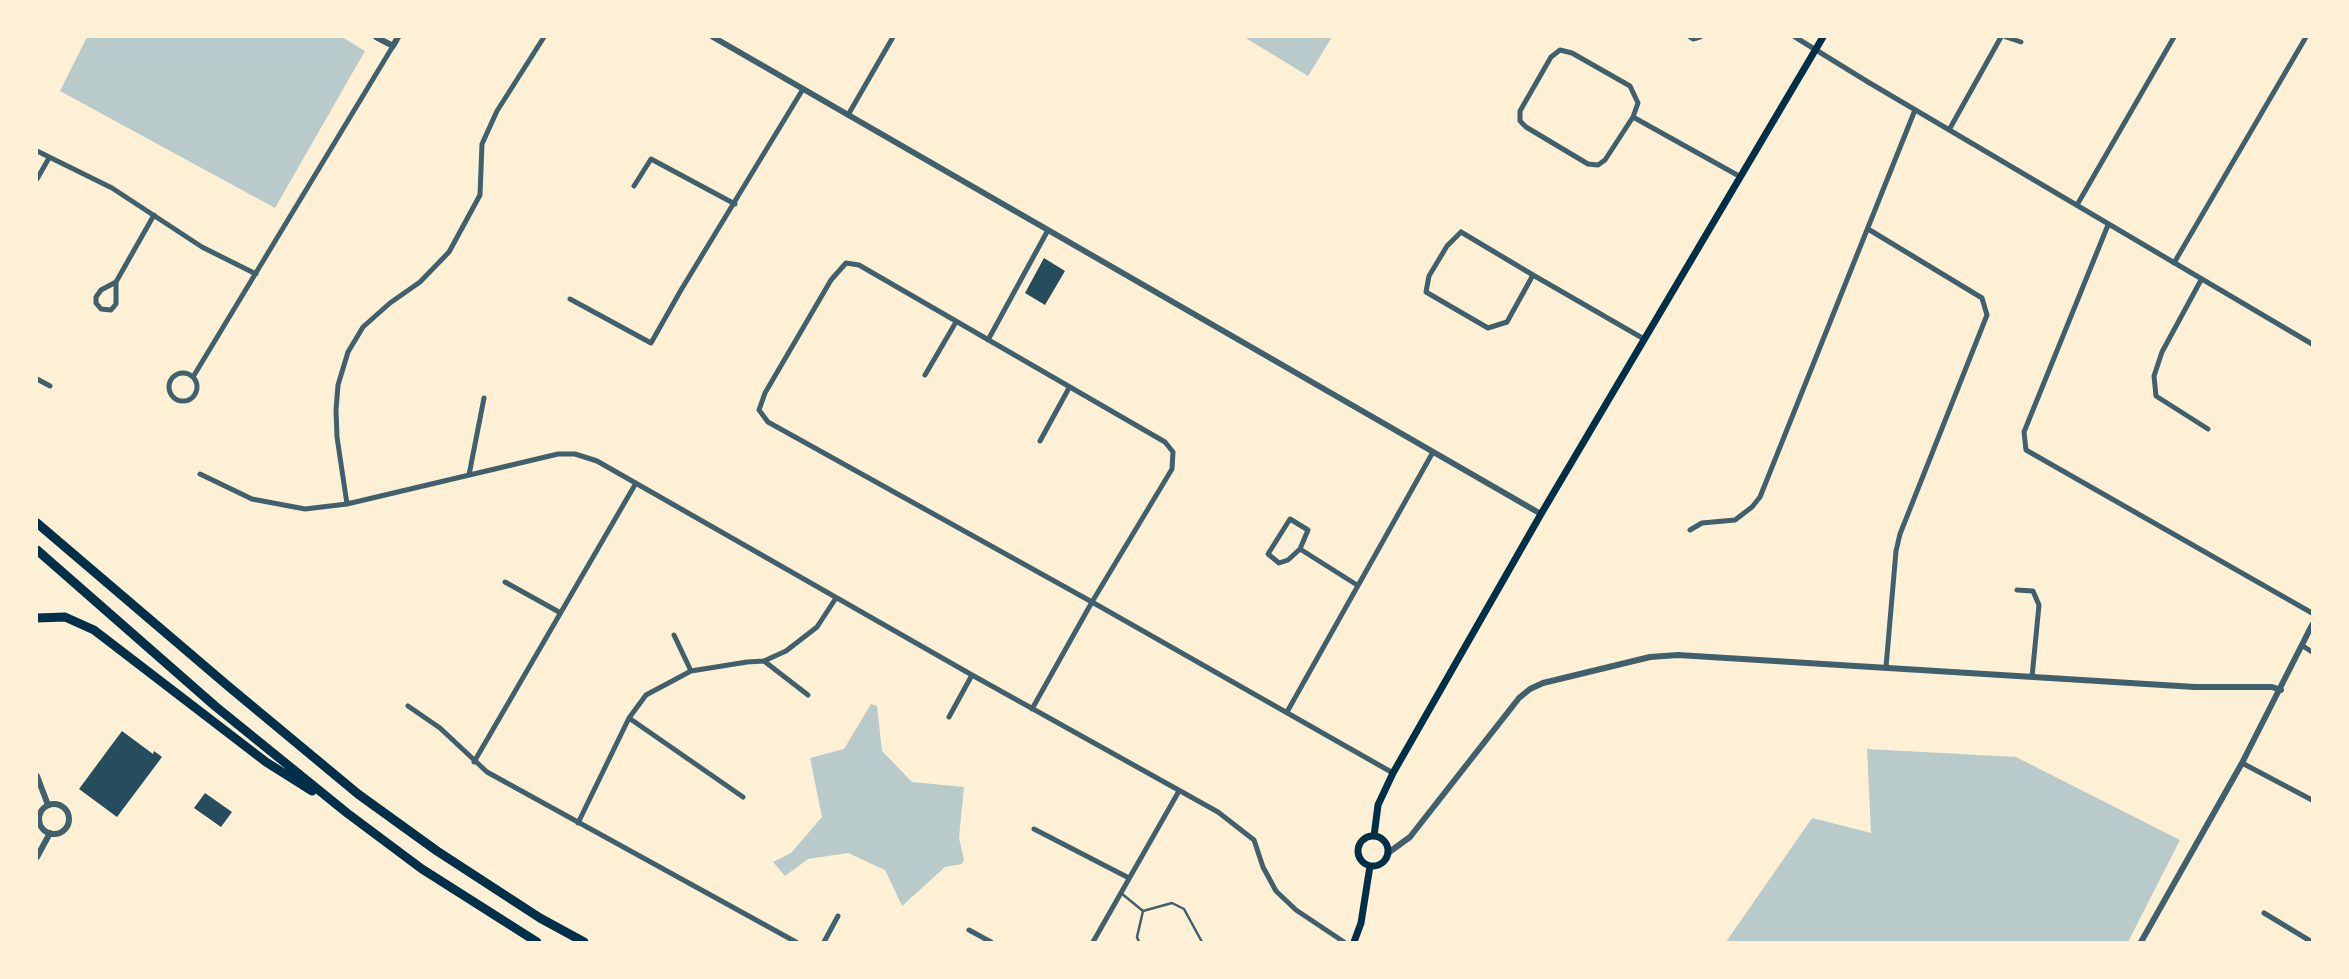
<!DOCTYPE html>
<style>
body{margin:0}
#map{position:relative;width:2349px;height:979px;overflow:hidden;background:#fdf0d5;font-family:Roboto,sans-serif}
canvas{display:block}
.frame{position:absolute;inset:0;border:38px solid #fdf0d5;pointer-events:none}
</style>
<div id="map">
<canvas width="2349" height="979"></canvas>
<div class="frame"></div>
</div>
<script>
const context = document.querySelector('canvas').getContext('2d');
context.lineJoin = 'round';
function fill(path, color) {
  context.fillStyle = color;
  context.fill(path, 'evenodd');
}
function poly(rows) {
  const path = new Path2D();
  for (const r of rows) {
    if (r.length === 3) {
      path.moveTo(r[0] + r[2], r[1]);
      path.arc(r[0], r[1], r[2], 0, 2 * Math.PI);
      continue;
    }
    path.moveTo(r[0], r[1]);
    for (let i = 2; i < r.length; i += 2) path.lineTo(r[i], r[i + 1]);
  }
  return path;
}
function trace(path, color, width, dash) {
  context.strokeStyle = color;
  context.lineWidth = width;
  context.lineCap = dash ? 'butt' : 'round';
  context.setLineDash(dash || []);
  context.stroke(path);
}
fill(poly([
 [87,37,342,37,365,51,275,208,60,91],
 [1244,37,1332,37,1308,76],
 [871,704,877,706,882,751,912,782,964,787,959,838,964,860,962,864,945,867,902,906,885,870,848,853,808,859,785,876,773,862,791,853,822,817,810,758,844,749],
 [1867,749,2016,757,2180,840,2128,942,1726,942,1812,818,1871,833]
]), '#b9caca');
fill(poly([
 [1044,258,1065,271,1045,305,1025,293],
 [122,731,153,754,154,751,162,757,117,817,79,789],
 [205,793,232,812,221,827,194,808]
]), '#264d5e');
trace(poly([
 [1121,893,1143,911,1137,937,1139,942],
 [1143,911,1172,903,1184,909,1202,942]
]), '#3f606c', 2.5);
trace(poly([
 [1690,37,1693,39,1700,37],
 [1795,37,1868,82,2312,344],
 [2006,37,2021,42],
 [848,115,893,37],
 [1633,117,1638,103,1630,86,1572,53,1560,50,1551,57,1520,111,1520,121,1526,127,1588,164,1598,165,1605,160,1633,117,1739,176],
 [1949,130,2001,37],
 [37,151,112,188,202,247,256,274],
 [37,179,49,158],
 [634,186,651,159,735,204],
 [2077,205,2174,37],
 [2108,225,2024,432,2026,450,2312,613],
 [1868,229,1982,298,1987,315,1900,534,1896,551,1886,667],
 [1461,232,1533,275,1507,322,1488,328,1426,292,1429,276,1447,246,1461,232],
 [2174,263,2306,37],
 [1533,275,1644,339],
 [2201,280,2162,352,2154,376,2156,396,2208,429],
 [116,282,101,290,96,297,96,303,101,309,111,310,116,304,116,282,154,215],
 [570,299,651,343,681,290,803,89],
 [988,340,1048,230],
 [183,387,14],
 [925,375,956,322],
 [193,377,393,46],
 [37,379,50,386],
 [1040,441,1069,388],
 [200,474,252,499,305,509,347,504,558,454,575,454,597,461,972,675,1218,812,1254,840,1263,867,1276,891,1296,910,1344,942],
 [469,475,484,398],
 [347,504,337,437,336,410,338,385,348,352,363,327,390,303,420,282,449,252,480,195,482,144,497,111,544,37],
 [1690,530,1702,523,1735,520,1752,507,1760,497,1915,110],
 [1300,549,1308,530,1290,519,1268,554,1279,563,1288,560,1300,549,1357,585],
 [505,582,559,612],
 [2017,590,2033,591,2039,605,2032,677],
 [674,635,691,671],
 [2303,646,2312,652],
 [764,661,808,695],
 [408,706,440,728,487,772,796,942],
 [1032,709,1092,602,1172,469,1173,452,1165,442,859,265,846,263,831,280,765,393,759,410,768,422,1092,602,1393,773],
 [1287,712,1433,452],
 [949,717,972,675],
 [629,718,743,797],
 [474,762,636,483],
 [2242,763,2312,800],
 [578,823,629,718,646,695,691,671,747,662,764,661,786,651,817,627,836,598],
 [1034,829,1129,878],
 [2264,913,2312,942],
 [969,930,991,942],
 [824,942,838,916],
 [1093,942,1179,791]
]), '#3f606c', 5);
trace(poly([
 [376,37,393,46,398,37],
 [713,37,1541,514],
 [37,776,48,805],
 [54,819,15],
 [1388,853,1410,837,1519,698,1530,689,1543,683,1650,657,1678,655,2195,687,2272,687,2281,690],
 [37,857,50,833],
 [2141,942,2242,763,2312,625]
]), '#3f606c', 6);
trace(poly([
 [1373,851,15],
 [1374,836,1378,805,1393,773,1541,514,1823,37],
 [1354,942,1361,923,1370,866]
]), '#003049', 7);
trace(poly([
 [37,523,228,686,358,794,437,851,540,918,584,942],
 [37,550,215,706,347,813,422,869,537,942],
 [37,618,65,617,94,630,266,762,312,791]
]), '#003049', 9);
</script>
